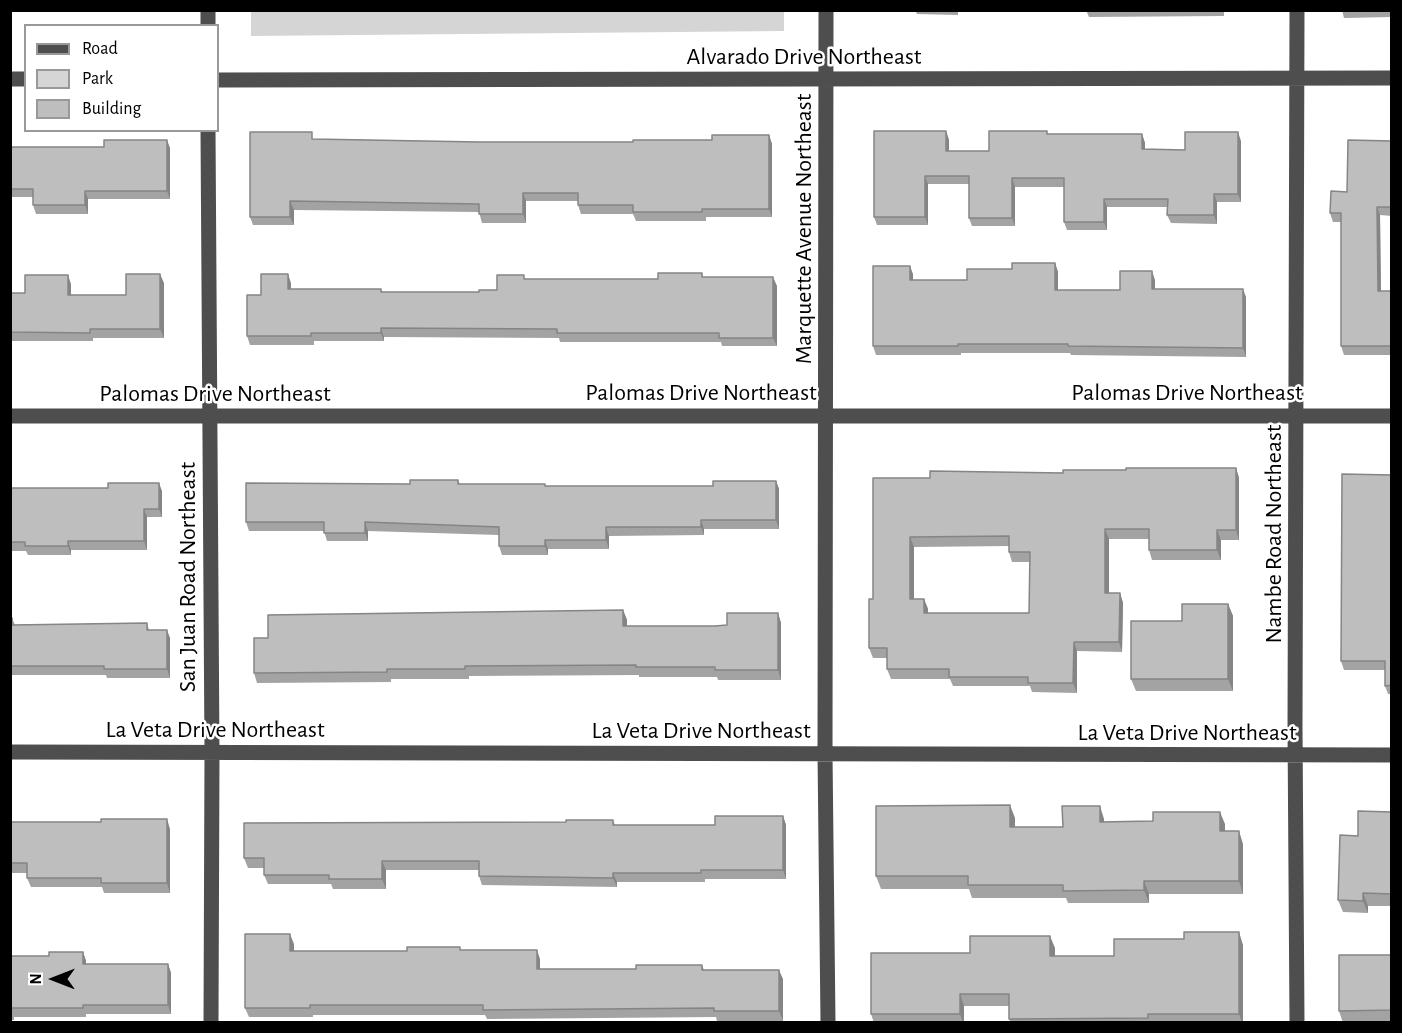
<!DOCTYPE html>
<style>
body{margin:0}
#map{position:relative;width:1402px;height:1033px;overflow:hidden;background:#fff;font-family:"Alegreya Sans",sans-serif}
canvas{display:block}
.frame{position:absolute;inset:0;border:12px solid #000;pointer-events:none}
.legend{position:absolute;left:24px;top:24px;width:195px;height:108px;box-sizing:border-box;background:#fff;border:2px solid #999;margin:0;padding:8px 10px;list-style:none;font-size:18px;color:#000}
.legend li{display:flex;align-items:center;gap:12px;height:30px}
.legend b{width:30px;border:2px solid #999}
.north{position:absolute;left:24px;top:949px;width:60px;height:60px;-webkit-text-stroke:4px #fff;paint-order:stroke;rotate:270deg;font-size:16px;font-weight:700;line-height:24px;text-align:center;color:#000}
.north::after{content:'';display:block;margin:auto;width:21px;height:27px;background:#000;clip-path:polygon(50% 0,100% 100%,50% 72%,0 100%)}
</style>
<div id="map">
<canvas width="1402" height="1033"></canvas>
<div class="frame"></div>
<ul class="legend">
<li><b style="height:8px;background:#4e4e4e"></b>Road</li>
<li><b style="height:16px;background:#d5d5d5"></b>Park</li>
<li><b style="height:16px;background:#bebebe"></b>Building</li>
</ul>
<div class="north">N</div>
</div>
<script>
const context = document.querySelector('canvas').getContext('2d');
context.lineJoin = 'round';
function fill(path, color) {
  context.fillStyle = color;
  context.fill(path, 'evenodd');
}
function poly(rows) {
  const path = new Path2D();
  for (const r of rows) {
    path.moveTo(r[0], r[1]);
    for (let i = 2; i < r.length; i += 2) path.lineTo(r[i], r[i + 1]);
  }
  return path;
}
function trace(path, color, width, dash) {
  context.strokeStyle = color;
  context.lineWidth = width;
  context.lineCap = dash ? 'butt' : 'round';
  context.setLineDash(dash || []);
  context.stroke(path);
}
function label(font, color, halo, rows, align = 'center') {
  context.font = font + ' "Alegreya Sans",sans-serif';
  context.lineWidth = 5;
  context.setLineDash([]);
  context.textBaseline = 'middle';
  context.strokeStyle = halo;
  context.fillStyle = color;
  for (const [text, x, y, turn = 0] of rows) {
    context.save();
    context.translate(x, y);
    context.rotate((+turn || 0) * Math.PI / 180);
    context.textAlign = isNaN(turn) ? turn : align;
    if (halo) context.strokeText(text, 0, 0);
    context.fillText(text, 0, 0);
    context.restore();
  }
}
fill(poly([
 [251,10,784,10,784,31,251,36]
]), '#d5d5d5');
trace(poly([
 [826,10,825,754,828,1022],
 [208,26,208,10],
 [10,79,26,79],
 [218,80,1392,78],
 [208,130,212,753,211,1022],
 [10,416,1392,416],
 [10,752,1392,755],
 [1297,1022,1295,728,1297,10]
]), '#4e4e4e', 15);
fill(poly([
 [915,10,958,10,958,15,917,14],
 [1086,10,1224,10,1224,16,1089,17],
 [1342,10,1392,10,1392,17,1344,18],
 [946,131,949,140,949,151,989,151,1048,134,1142,134,1145,143,1145,149,1185,150,1241,141,1241,202,1217,202,1217,224,1171,223,1167,215,1167,207,1107,207,1107,230,1067,230,1064,222,1064,187,1015,187,1015,226,972,226,969,218,969,184,928,184,928,225,877,225,874,217],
 [769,135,772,144,772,217,706,217,706,221,636,221,633,214,581,214,578,205,578,201,526,201,526,223,482,223,479,212,294,210,294,225,253,225,250,217,315,139,479,142,633,142,712,140],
 [1392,141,1392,216,1380,215,1381,291,1392,291,1392,355,1344,355,1341,346,1341,222,1333,222,1330,213,1347,192],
 [10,147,170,148,170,199,88,199,88,214,36,214,33,205,33,197,10,197],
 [1055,263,1058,272,1058,290,1120,290,1155,280,1155,289,1246,297,1246,357,1071,355,1070,353,961,353,961,355,876,355,873,346,913,274,913,280,967,280,1012,269],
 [702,273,703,277,777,286,777,346,722,346,721,342,560,342,559,338,384,337,384,341,314,341,314,345,250,345,247,336,261,295,291,283,291,289,381,289,382,292,479,292,497,290,526,279,658,279],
 [164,283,164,338,93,338,93,341,10,341,10,293,25,293,71,284,71,295,126,295],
 [1236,468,1239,478,1239,540,1221,540,1221,560,1152,560,1149,550,1149,539,1109,539,1109,593,1120,593,1123,603,1122,652,1077,651,1077,693,1032,692,1030,686,953,686,950,679,891,679,887,669,887,658,873,658,869,648,873,599,930,478,1126,470],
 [1009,546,1009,552,1012,562,1030,562,1029,613,928,613,928,609,924,599,914,599,914,547],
 [1392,475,1392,694,1388,694,1385,686,1385,670,1344,670,1341,661],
 [458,480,460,484,546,486,713,486,776,481,779,489,779,529,704,529,704,535,609,536,609,549,548,549,548,555,502,555,499,546,499,535,368,531,368,541,327,541,324,531,249,531,246,522,410,484],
 [10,484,12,488,162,491,162,517,147,517,147,550,71,550,71,555,28,555,26,551,10,551],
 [1228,604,1233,616,1233,691,1136,691,1131,679,1182,621],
 [623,610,627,620,627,626,715,626,727,625,778,613,781,623,781,680,718,680,717,677,639,677,639,675,469,676,469,679,391,679,391,682,257,683,254,673,268,638],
 [10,618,12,618,15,625,147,623,149,630,170,638,170,678,107,678,106,675,10,675],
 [1392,812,1392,906,1368,906,1368,913,1343,912,1338,900,1358,836],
 [783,816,786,825,786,879,705,879,705,882,617,882,617,887,482,885,479,876,479,870,386,870,386,889,333,889,331,884,268,884,264,875,264,868,248,868,244,858,566,822,613,820,615,825,715,825],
 [1015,818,1015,827,1063,827,1104,819,1104,822,1225,824,1225,831,1243,844,1243,894,1149,894,1149,903,1068,903,1066,898,972,898,969,889,881,889,876,876],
 [10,822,170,829,170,893,104,893,102,887,31,887,27,878,27,873,10,873],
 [294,944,294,951,407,951,461,950,540,959,540,969,636,969,702,965,704,970,783,979,783,1021,717,1021,716,1017,487,1019,485,1015,313,1015,313,1017,249,1017,245,1008],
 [1243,945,1243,1023,1011,1023,1009,1019,1009,1006,964,1006,964,1023,874,1023,871,1014,970,953,1055,948,1055,956,1114,956],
 [83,952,86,961,86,964,168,964,171,973,171,1014,86,1014,86,1017,14,1017,14,1020,10,1020,10,956,49,956],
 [1392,955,1392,1023,1343,1023,1339,1011]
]), '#a3a3a3');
fill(poly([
 [946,131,949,140,949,160,946,151],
 [1238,132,1241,141,1241,202,1238,194],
 [1142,134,1145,143,1145,157,1142,149],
 [769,135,772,144,772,217,769,209],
 [167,140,170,148,170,199,167,191],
 [925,176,928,184,928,225,925,217],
 [1012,178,1015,187,1015,226,1012,218],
 [85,191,88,199,88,214,85,205],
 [523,193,526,201,526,223,523,214],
 [1214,194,1217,202,1217,224,1214,215],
 [1104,199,1107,207,1107,230,1104,222],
 [290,201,294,210,294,225,290,217],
 [1377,207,1380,215,1381,299,1378,291],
 [1055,263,1058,272,1058,298,1055,290],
 [910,266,913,274,913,289,910,280],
 [1152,271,1155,280,1155,297,1152,289],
 [160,274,164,283,164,338,160,329],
 [288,274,291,283,291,297,288,289],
 [68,275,71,284,71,303,68,295],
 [773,277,777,286,777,346,773,338],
 [1243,289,1246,297,1246,357,1243,348],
 [381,328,384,337,384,341,381,333],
 [1236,468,1239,478,1239,540,1236,530],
 [776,481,779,489,779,529,776,520],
 [159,483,162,491,162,517,159,509],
 [144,509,147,517,147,550,144,541],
 [701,520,704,529,704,535,701,527],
 [365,522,368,531,368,541,365,533],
 [606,527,609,536,609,549,606,540],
 [1105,529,1109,539,1109,603,1105,593],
 [1217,530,1221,540,1221,560,1217,550],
 [910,537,914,547,914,609,910,599],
 [545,540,548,549,548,555,545,546],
 [68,541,71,550,71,555,68,546],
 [1120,593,1123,603,1122,652,1119,642],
 [924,599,928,609,928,623,924,613],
 [1228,604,1233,616,1233,691,1228,679],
 [623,610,627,620,627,636,623,626],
 [778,613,781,623,781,680,778,670],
 [167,630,170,638,170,678,167,669],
 [1074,642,1077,651,1077,693,1073,683],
 [1010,805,1015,818,1015,840,1010,827],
 [1100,806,1104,819,1104,834,1100,822],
 [1220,812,1225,824,1225,844,1220,831],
 [783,816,786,825,786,879,783,870],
 [167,819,170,829,170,893,167,883],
 [1239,831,1243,844,1243,894,1239,881],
 [382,861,386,870,386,889,382,879],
 [613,873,617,882,617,887,613,878],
 [1144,881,1149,894,1149,903,1144,890],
 [1363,893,1368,906,1368,913,1363,901],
 [1239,932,1243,945,1243,1023,1242,1023,1239,1014],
 [290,934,294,944,294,961,290,951],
 [1050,936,1055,948,1055,969,1050,956],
 [537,950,540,959,540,978,537,969],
 [83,952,86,961,86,973,83,964],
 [168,964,171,973,171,1014,168,1005],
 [779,970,783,979,783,1021,779,1011],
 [960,994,964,1006,964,1023,963,1023,960,1014]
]), '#858585');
const building = poly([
 [874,131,946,131,946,151,989,151,989,131,1047,131,1047,134,1142,134,1142,149,1185,150,1185,132,1238,132,1238,194,1214,194,1214,215,1167,215,1168,199,1104,199,1104,222,1064,222,1064,178,1012,178,1012,218,969,218,969,176,925,176,925,217,874,217,874,131],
 [250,132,312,132,312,139,479,142,633,142,633,140,712,140,712,135,769,135,769,209,702,209,702,212,633,212,633,205,578,205,578,193,523,193,523,214,479,214,479,204,290,201,290,217,250,217,250,132],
 [104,140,167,140,167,191,85,191,85,205,33,205,33,189,10,189,10,147,104,147,104,140],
 [1348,140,1392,141,1392,207,1377,207,1378,291,1392,291,1392,346,1341,346,1341,213,1330,213,1331,191,1347,192,1348,140],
 [1012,263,1055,263,1055,290,1120,290,1120,271,1152,271,1152,289,1243,289,1243,348,1068,346,1068,344,958,344,958,346,873,346,873,266,910,266,910,280,967,280,967,269,1012,269,1012,263],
 [658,273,702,273,702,277,773,277,773,338,719,338,719,333,557,333,557,329,381,328,381,333,311,333,311,336,247,336,247,295,261,295,261,274,288,274,288,289,381,289,381,292,479,292,479,290,497,290,497,275,524,275,524,279,658,279,658,273],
 [126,274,160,274,160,329,90,329,90,333,10,332,10,293,25,293,25,275,68,275,68,295,126,295,126,274],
 [1126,468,1236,468,1236,530,1217,530,1217,550,1149,550,1149,529,1105,529,1105,593,1120,593,1119,642,1074,642,1073,683,1028,683,1028,677,949,677,949,669,887,669,887,648,869,648,869,599,873,599,873,478,930,478,930,471,1063,473,1063,470,1126,470,1126,468],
 [1009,536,1009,552,1030,552,1029,613,924,613,924,599,910,599,910,537,1009,536],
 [1342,474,1392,475,1392,685,1385,686,1385,661,1341,661,1342,474],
 [410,480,458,480,458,484,545,484,545,486,713,486,713,481,776,481,776,520,701,520,701,527,606,527,606,540,545,540,545,546,499,546,499,527,365,522,365,533,324,533,324,522,246,522,246,483,410,484,410,480],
 [108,483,159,483,159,509,144,509,144,541,68,541,68,546,25,546,25,542,10,542,10,484,11,488,108,488,108,483],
 [1182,604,1228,604,1228,679,1131,679,1131,621,1182,621,1182,604],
 [623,610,623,626,715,626,727,625,727,613,778,613,778,670,715,670,715,667,636,667,636,665,465,666,465,669,387,669,387,672,254,673,254,638,268,638,268,615,623,610],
 [10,618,12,618,12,625,147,623,147,630,167,630,167,669,104,669,104,666,10,666,10,618],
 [1010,805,1010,827,1063,827,1062,806,1100,806,1100,822,1153,821,1153,812,1220,812,1220,831,1239,831,1239,881,1144,881,1144,890,1063,891,1063,885,968,885,968,876,876,876,876,806,1010,805],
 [1358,811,1392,812,1392,894,1363,893,1363,901,1338,900,1340,835,1358,836,1358,811],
 [715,816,783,816,783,870,701,870,701,873,613,873,613,878,479,876,479,861,382,861,382,879,329,879,329,875,264,875,264,858,244,858,244,823,566,822,566,820,613,820,613,825,715,825,715,816],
 [101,819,167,819,167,883,101,883,101,878,27,878,27,863,10,863,10,822,101,822,101,819],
 [1184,932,1239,932,1239,1014,1148,1014,1148,1018,1009,1019,1009,994,960,994,960,1014,871,1014,871,953,970,953,970,936,1050,936,1050,956,1114,956,1114,939,1184,939,1184,932],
 [245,934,290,934,290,951,407,951,407,947,460,947,460,950,537,950,537,969,636,969,636,965,702,965,702,970,779,970,779,1011,714,1011,714,1008,483,1010,483,1005,310,1005,310,1008,245,1008,245,934],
 [49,952,83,952,83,964,168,964,168,1005,83,1005,83,1008,11,1008,10,1011,10,956,49,956,49,952],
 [1339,955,1392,955,1392,1010,1339,1011,1339,955]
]);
fill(building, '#bebebe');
trace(building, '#858585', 1.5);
label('24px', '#000', '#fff', [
 ["Alvarado Drive Northeast",804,57],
 ["Marquette Avenue Northeast",804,229,-90],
 ["Palomas Drive Northeast",701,393],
 ["Palomas Drive Northeast",1187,393],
 ["Palomas Drive Northeast",215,394],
 ["Nambe Road Northeast",1274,534,-90],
 ["San Juan Road Northeast",188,577,-90],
 ["La Veta Drive Northeast",215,730],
 ["La Veta Drive Northeast",701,731],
 ["La Veta Drive Northeast",1187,733]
]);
</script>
